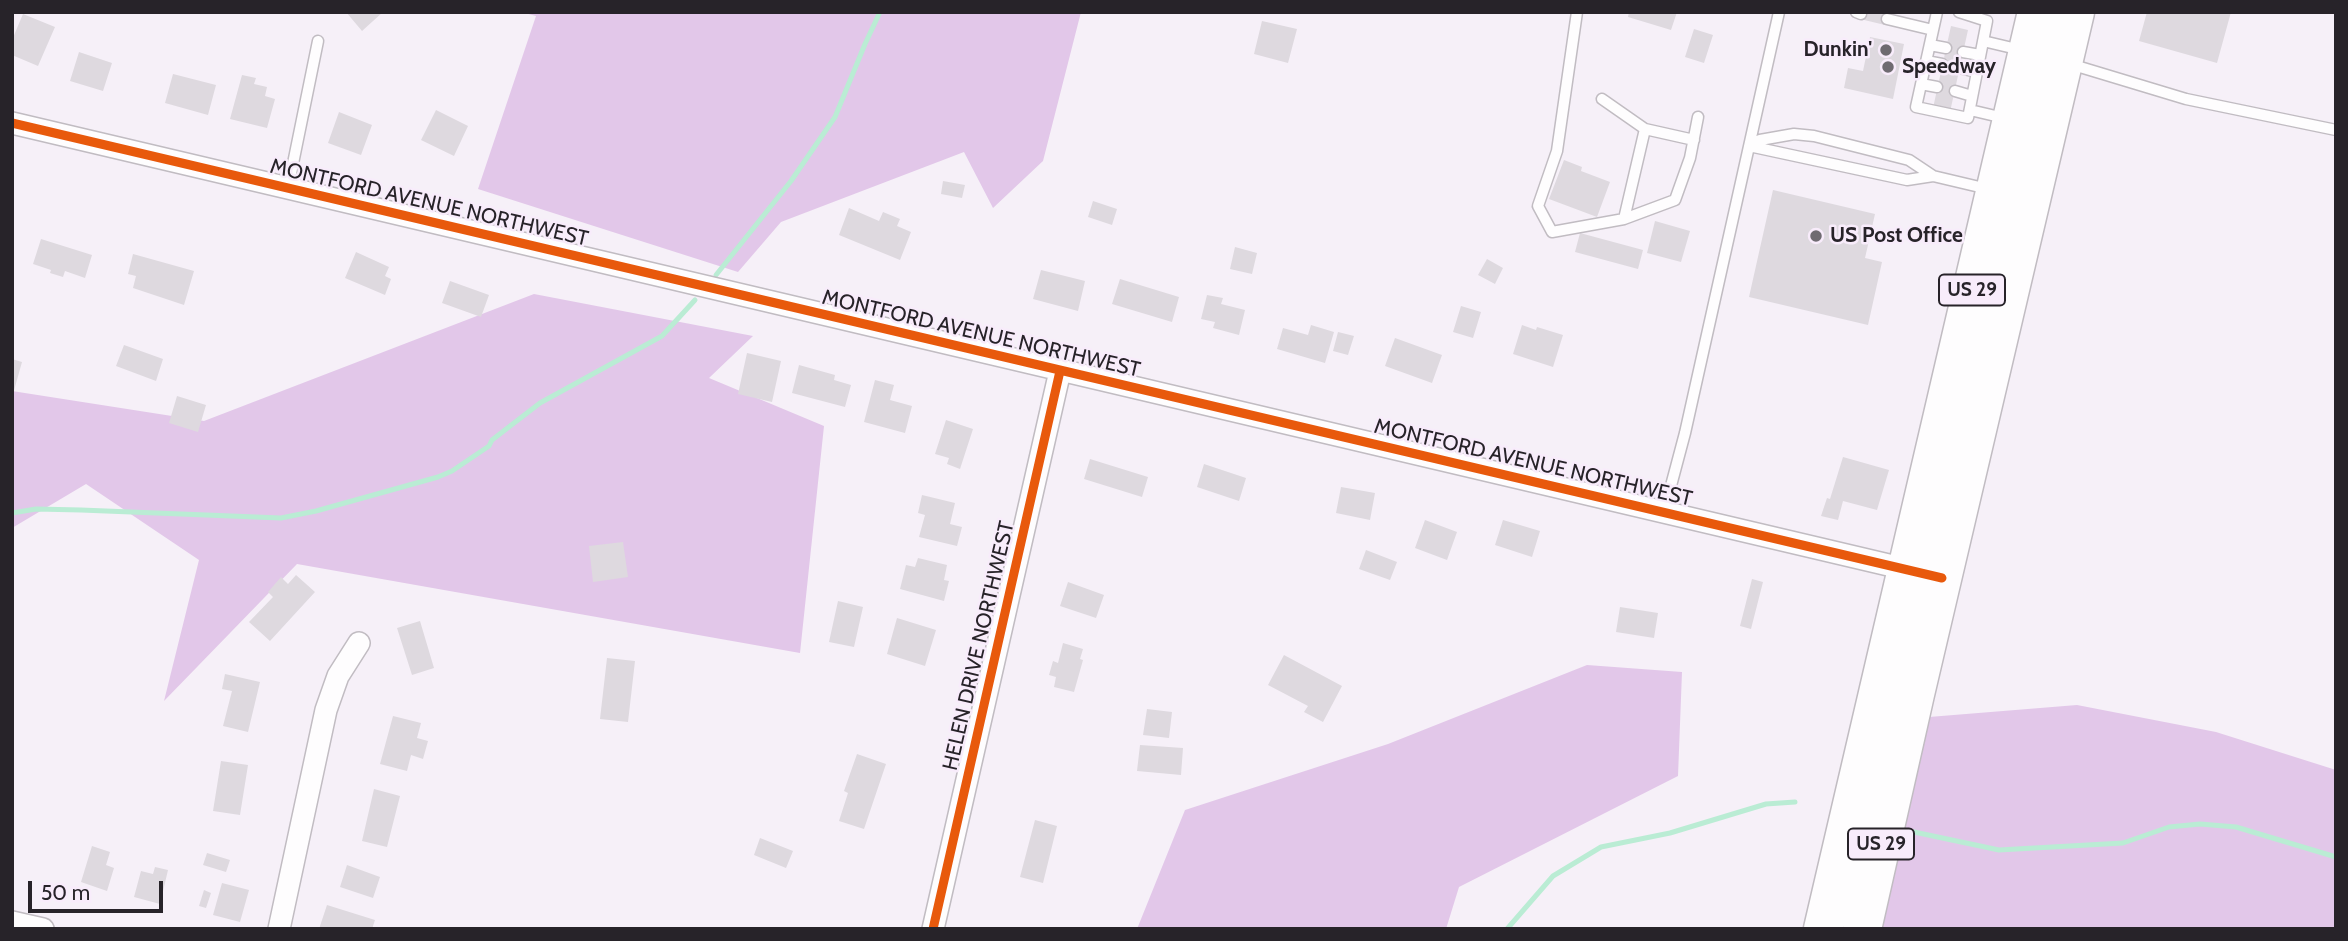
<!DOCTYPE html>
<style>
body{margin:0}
#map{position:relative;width:2348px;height:941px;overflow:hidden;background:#f6f0f8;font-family:Cabin,sans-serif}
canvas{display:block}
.frame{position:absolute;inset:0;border:14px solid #272329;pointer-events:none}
.scale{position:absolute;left:28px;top:881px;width:135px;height:32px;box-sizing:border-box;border:4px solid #272329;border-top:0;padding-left:9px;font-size:21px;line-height:24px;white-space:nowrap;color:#272329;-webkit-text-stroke:5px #f8ecfb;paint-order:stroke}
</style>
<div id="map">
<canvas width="2348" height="941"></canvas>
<div class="frame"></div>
<div class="scale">50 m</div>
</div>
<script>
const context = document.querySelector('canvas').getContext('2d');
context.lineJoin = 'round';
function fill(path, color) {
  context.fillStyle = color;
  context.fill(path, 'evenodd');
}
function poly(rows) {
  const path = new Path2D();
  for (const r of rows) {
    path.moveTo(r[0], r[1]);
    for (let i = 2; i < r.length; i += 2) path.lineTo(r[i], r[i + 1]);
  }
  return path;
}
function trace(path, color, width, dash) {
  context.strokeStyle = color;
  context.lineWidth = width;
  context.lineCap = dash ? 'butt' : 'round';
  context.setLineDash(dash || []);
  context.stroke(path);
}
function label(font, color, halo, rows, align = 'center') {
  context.font = font + ' Cabin,sans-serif';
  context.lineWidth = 5;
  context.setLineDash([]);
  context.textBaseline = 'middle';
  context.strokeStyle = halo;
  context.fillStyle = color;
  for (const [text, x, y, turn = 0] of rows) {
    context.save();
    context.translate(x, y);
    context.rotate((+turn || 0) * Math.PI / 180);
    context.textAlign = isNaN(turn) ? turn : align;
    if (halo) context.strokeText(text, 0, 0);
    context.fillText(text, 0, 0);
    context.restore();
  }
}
fill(poly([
 [521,12,1081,12,1043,161,993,208,964,152,781,222,738,272,478,189,536,16],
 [534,294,753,336,709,378,824,426,800,653,297,564,164,701,199,560,86,484,12,528,12,391,204,421],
 [1587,665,1682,672,1678,776,1459,887,1446,929,1137,929,1185,810,1388,744],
 [2077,705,2216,732,2336,770,2336,929,1880,929,1929,717]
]), '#e2c7e9');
trace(poly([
 [716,275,791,181,835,117,865,44,880,12],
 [12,513,36,509,81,510,281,518,316,511,438,477,452,471,489,446,492,440,540,403,662,336,695,300],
 [1914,832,1999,850,2123,843,2169,827,2200,824,2236,827,2336,857],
 [1507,929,1553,876,1601,847,1670,833,1766,804,1795,802]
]), '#baecd4', 5);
fill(poly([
 [346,12,383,12,362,31],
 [1629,12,1677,12,1671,30,1628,17],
 [1861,12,1888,12,1885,25,1860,19],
 [2147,12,2231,12,2217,63,2139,41],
 [23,14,55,27,38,66,12,55,12,40],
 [1262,21,1297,29,1288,63,1254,54],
 [1951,26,1968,30,1950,112,1933,108],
 [1694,29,1713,35,1704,63,1685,57],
 [1870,37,1904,44,1893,99,1844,88,1848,68,1863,71],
 [79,52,112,63,103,91,70,81],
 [173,74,216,85,208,115,165,103],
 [242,75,256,78,254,84,267,87,265,96,275,99,267,128,230,119],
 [436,110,468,126,454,156,421,140],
 [339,112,372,125,361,155,328,143],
 [1564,160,1582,167,1581,171,1610,182,1597,217,1549,199],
 [943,181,965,185,962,198,941,194],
 [1773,190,1875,214,1865,258,1882,262,1868,325,1749,297],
 [1093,201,1117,209,1112,225,1088,217],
 [849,208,879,221,883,212,900,219,897,226,911,232,900,260,839,235],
 [1655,221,1690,231,1681,262,1647,253],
 [1580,233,1643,250,1638,269,1575,252],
 [41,239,92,255,85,278,65,271,63,277,50,273,51,270,33,264],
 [1235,247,1257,253,1252,274,1230,269],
 [356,252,389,267,385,276,391,279,385,295,345,278],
 [133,254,194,271,184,305,133,288,136,276,128,274],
 [1487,259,1503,268,1495,284,1478,275],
 [1041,270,1085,281,1078,311,1033,299],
 [1120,279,1179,297,1172,322,1112,304],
 [450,281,489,295,481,317,442,303],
 [1207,295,1223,298,1221,304,1245,310,1239,335,1213,328,1215,322,1201,319],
 [1461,306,1481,312,1473,338,1453,332],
 [1311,325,1334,332,1325,363,1277,349,1283,328,1308,335],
 [1522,325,1536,330,1537,327,1563,335,1553,367,1513,354],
 [1338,332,1354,336,1348,355,1333,351],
 [1395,338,1442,355,1432,383,1385,366],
 [124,345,163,359,156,381,116,366],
 [747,353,781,361,772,402,738,394],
 [12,359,22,362,13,394,12,393],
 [799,365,835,375,834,380,851,385,845,407,792,393],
 [875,380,894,385,890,400,912,406,905,433,864,422],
 [177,396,206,405,198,432,169,423],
 [946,420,973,429,960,469,947,464,949,458,935,454],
 [1843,457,1889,470,1877,510,1843,501,1838,520,1821,516,1827,498,1830,499],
 [1090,459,1148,477,1142,497,1084,479],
 [1204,464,1246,478,1239,501,1197,487],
 [1341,487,1375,493,1370,520,1336,513],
 [922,495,955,503,950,524,962,527,957,546,919,537,925,515,918,513],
 [1425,520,1457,532,1447,560,1415,548],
 [1503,520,1540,531,1532,557,1495,545],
 [623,542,628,577,593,582,589,546],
 [1366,550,1397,562,1390,580,1359,569],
 [918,558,947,565,944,580,949,581,944,601,900,589,906,565,915,567],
 [296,575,315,592,270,641,249,622,273,597,268,592,281,577,288,584],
 [1752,579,1763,582,1751,629,1740,626],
 [1068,582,1104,595,1096,618,1060,606],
 [838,601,863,607,854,647,829,642],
 [1620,607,1658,613,1654,638,1616,632],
 [897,618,936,630,925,666,887,654],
 [420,621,434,668,412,675,397,628],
 [1063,643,1083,649,1080,659,1083,660,1074,692,1054,687,1056,677,1049,675,1053,661,1058,663],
 [1284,655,1342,686,1323,722,1304,712,1308,706,1268,685],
 [607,658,635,661,628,722,600,719],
 [225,674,260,682,248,732,223,726,232,691,222,689],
 [1147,709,1172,712,1169,738,1143,735],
 [393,716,421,723,417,738,428,741,423,759,411,755,407,771,380,764],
 [1140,745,1183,748,1181,775,1137,771],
 [857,754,886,764,864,829,839,821,848,793,844,791],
 [221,761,248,765,240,815,213,811],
 [374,789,400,796,387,847,362,841],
 [1035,820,1057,826,1043,883,1020,877],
 [760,838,793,851,786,868,754,855],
 [92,846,110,852,106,865,114,868,107,891,81,882],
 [207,853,230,860,226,872,203,865],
 [347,865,380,877,373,898,340,887],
 [155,867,168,870,160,904,134,897,141,871,153,874],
 [222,883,249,890,240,922,213,915],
 [204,890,211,893,206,908,199,906],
 [327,905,375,920,372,929,319,929]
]), '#ded9df');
const lane = poly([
 [1577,12,1557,151,1538,206,1552,232,1624,219,1645,129,1694,140],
 [1856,12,1861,14],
 [1937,12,1916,107,1968,118,1987,21,1959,12],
 [1887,19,1933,30],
 [1983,41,2021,50],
 [1930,45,1946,48],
 [1963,52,1980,55],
 [1926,61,1942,64],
 [2070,64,2186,99,2336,130],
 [1959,68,1977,72],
 [1921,84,1937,87],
 [1955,91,1972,96],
 [1602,99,1645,129],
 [1970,110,2004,118],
 [1794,134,1814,136,1909,160,1933,176,1907,180,1749,146,1760,140,1794,134],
 [1933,176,1988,189],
 [288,188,318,41],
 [1624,219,1675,200,1690,158,1698,117],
 [1664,512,1685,433,1779,12]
]);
const street = poly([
 [12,123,1914,571],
 [12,922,43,929],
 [279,929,326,710,338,676,359,643],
 [933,929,1060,371]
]);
const highway = poly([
 [1823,929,2037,12],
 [1862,929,1915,694,2075,12]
]);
trace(lane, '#c1bcc2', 13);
trace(street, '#c1bcc2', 24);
trace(highway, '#c1bcc2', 41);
trace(lane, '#fefdfe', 10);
trace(street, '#fefdfe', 21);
trace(highway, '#fefdfe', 38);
trace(poly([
 [12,123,1942,578],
 [933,929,1060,371]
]), '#e8590c', 9);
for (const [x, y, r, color] of [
 [1886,50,7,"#6f6b71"],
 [1888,67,7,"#6f6b71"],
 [1816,236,7,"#6f6b71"]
]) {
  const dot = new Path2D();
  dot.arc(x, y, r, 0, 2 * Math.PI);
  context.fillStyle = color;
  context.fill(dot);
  trace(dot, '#f8ecfb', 2.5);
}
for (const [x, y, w] of [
 [1972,290,66],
 [1881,844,66]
]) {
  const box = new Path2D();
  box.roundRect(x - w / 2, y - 15.5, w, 31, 5);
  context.fillStyle = '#f8ecfb';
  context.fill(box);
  trace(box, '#272329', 2);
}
label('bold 19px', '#272329', null, [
 ["US 29",1972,290],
 ["US 29",1881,844]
]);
label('bold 21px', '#272329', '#f8ecfb', [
 ["Dunkin'",1872,50,"right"],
 ["Speedway",1902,67],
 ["US Post Office",1830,236]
], 'left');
label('21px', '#272329', '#f8ecfb', [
 ["MONTFORD AVENUE NORTHWEST",429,203,13],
 ["MONTFORD AVENUE NORTHWEST",981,334,13],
 ["MONTFORD AVENUE NORTHWEST",1533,463,13],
 ["HELEN DRIVE NORTHWEST",979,646,-77]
]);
</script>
